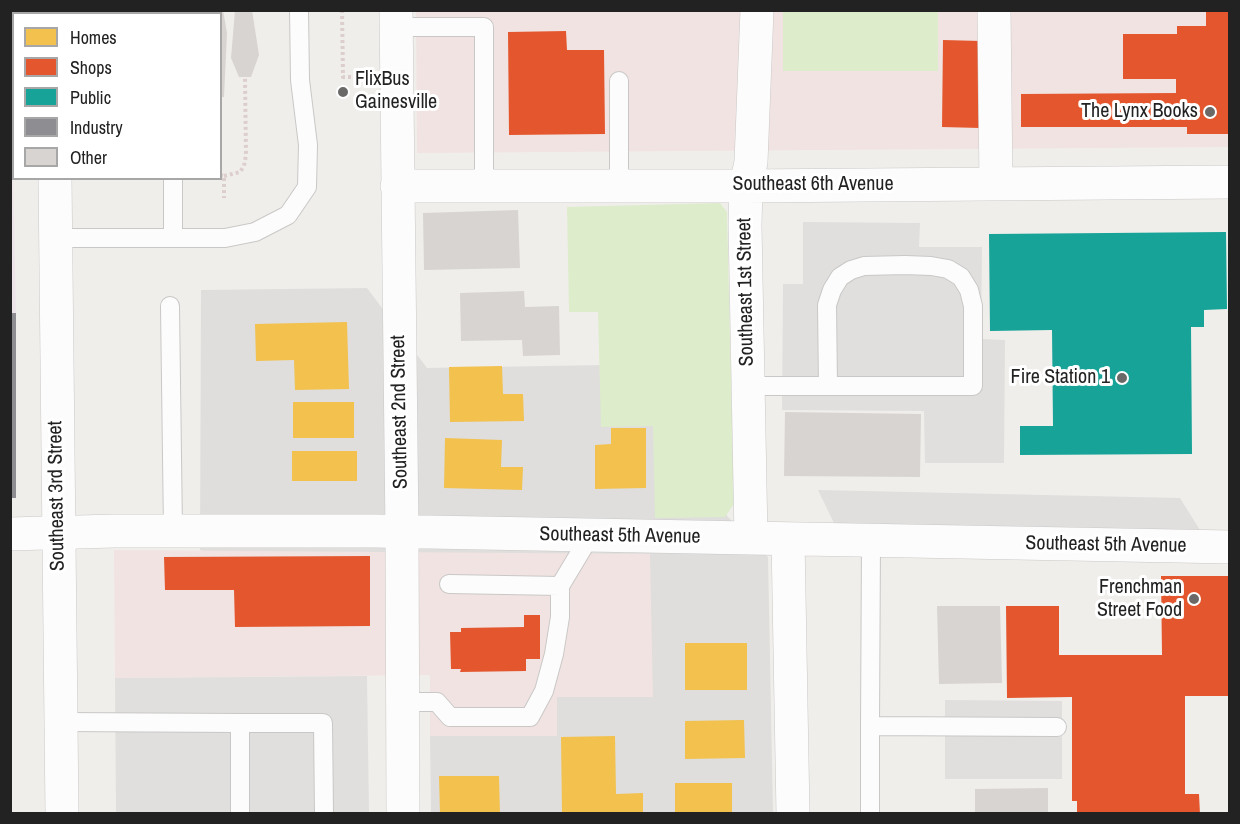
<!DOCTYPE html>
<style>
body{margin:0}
#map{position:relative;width:1240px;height:824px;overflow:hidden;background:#f0eeeb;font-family:"Archivo Narrow",sans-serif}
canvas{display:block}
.frame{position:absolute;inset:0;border:12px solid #222;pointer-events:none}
.legend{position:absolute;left:12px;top:12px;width:210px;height:168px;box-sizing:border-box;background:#fff;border:2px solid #a7a7a7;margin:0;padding:8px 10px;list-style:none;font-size:18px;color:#222}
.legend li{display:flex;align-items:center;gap:12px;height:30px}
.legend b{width:30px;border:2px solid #a7a7a7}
</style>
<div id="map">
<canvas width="1240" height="824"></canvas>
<div class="frame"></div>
<ul class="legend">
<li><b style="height:16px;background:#f2c14e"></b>Homes</li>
<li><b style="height:16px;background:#e4572e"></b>Shops</li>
<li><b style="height:16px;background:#17a398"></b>Public</li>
<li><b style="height:16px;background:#8d8d92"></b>Industry</li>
<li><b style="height:16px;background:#d7d4d2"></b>Other</li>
</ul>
</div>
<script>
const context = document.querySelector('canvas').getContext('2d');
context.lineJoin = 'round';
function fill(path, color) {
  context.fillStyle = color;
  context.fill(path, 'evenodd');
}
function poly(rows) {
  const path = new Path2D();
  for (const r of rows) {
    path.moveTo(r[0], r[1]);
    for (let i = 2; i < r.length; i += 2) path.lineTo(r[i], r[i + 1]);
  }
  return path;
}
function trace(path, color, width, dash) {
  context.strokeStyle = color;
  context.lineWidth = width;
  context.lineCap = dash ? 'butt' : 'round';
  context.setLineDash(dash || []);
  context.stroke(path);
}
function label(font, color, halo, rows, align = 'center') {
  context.font = font + ' "Archivo Narrow",sans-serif';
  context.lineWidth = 6;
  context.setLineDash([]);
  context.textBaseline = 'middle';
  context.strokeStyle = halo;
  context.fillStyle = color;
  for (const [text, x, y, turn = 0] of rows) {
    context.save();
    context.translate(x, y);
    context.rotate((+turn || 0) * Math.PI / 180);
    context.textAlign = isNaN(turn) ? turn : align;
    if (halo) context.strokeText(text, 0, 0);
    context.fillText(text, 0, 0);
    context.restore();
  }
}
fill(poly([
 [367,288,427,368,723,363,727,516,768,557,773,813,431,813,430,736,556,736,557,697,200,550,201,290]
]), '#dfdedc');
fill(poly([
 [416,11,1229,11,1229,147,417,153],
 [114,550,650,554,653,697,557,697,557,736,430,736,430,675,115,678]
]), '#f1e3e1');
fill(poly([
 [10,11,16,313,16,498,10,498]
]), '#ede4e9');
fill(poly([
 [783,11,938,11,938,71,783,71],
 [720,203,727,212,734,504,725,517,655,518,653,426,601,427,598,312,569,312,567,207]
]), '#ddeccb');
fill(poly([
 [803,222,920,223,919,247,982,247,981,339,1005,340,1004,463,925,463,924,411,782,410,783,284,803,284],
 [818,490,1180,498,1200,530,834,523],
 [367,676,369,813,116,813,115,678],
 [945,700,1062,701,1062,779,945,779]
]), '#e0dfde');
fill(poly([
 [347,322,349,389,295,390,294,360,256,361,255,324],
 [502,366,503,394,523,394,524,421,450,422,449,367],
 [293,402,354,402,354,438,293,438],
 [611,428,646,428,646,488,595,489,595,445,611,444],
 [445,438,502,440,501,467,523,467,522,490,444,488],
 [292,451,357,451,357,481,292,481],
 [685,643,747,643,747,690,685,690],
 [744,720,745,758,685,759,685,721],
 [615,736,616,794,643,793,643,814,562,814,561,737],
 [439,776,499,776,500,814,440,814],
 [675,783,732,783,732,814,675,814]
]), '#f2c14e');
fill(poly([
 [1206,10,1230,10,1230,134,1187,134,1187,127,1021,127,1021,94,1176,93,1176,79,1123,79,1123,34,1177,34,1177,26,1206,26],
 [566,31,567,50,604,50,605,134,509,135,508,32],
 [943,40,981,41,980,128,942,127],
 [370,556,370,626,235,627,234,590,165,590,164,557],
 [1161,576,1230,576,1230,696,1185,696,1185,794,1199,794,1200,814,1077,814,1077,801,1072,801,1072,697,1007,698,1006,606,1059,606,1059,655,1162,655],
 [524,615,540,615,540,659,526,659,526,671,460,672,461,669,451,669,450,632,461,632,461,628,524,627]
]), '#e4572e');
fill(poly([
 [1226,232,1227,309,1204,310,1204,327,1191,327,1192,454,1020,455,1020,426,1053,426,1052,330,990,331,989,234]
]), '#17a398');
fill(poly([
 [10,313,16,313,16,498,10,498]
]), '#8d8d92');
fill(poly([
 [207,10,223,10,227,33,224,97,220,97,220,14,208,14],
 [235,10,252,10,259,55,251,77,239,77,231,58],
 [518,210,520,268,424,270,423,213],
 [524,291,525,307,559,306,560,355,523,356,522,340,461,341,460,293],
 [785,412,921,414,920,477,784,476],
 [937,606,1000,606,1002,683,939,684],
 [1048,788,1048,814,975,814,975,789]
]), '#d7d4d2');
const service = poly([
 [171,10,171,14],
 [396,27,484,27,484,186],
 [619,81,619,186],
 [173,178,173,236],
 [55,238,225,238,255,232,288,215,307,187,308,145,300,80,299,10],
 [170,306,173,531],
 [747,386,973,386,973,306,969,290,961,277,948,269,931,266,905,265,864,266,851,270,840,277,832,290,827,305,828,385],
 [871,541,870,726,1057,727],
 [449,584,560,586,590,536],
 [402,702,437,702,450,717,530,717,544,691,554,654,560,617,560,586],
 [60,722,240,723],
 [870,726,870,814],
 [240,814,240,723,323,723,324,814]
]);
const minor = poly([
 [396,10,402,532,403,814],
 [994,10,996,184],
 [397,186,746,186,1230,182],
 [10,534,114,531,375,531,1230,547],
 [751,538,745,225,746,186,751,162,757,10],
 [788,539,793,814]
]);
const tertiary = poly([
 [53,10,53,14],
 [55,178,62,814]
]);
trace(service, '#c9c8c7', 20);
trace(minor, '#c9c8c7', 34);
trace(tertiary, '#c9c8c7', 34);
trace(poly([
 [119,10,119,14],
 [342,10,343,77,366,77],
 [220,175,224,176,224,198],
 [224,176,240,172,244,166,246,155,245,77]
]), '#dccecd', 4, [3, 3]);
trace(service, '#fdfcfc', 18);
trace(minor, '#fdfcfc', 33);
trace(tertiary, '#fdfcfc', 33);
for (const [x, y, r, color] of [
 [343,92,6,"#6a6968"],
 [1210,112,6,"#6a6968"],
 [1122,378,6,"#6a6968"],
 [1194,599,6,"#6a6968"]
]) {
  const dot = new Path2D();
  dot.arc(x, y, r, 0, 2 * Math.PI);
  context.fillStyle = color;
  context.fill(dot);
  trace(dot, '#fff', 2);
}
label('20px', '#222', '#fff', [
 ["FlixBus",355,80,"left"],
 ["Gainesville",355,103,"left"],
 ["The Lynx Books",1198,112],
 ["Fire Station 1",1110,378],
 ["Frenchman",1182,588],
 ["Street Food",1182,611]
], 'right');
label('20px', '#222', '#fff', [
 ["Southeast 6th Avenue",813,185],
 ["Southeast 1st Street",746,292,-91],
 ["Southeast 2nd Street",400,412,-91],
 ["Southeast 3rd Street",57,496,-91],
 ["Southeast 5th Avenue",620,536,1],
 ["Southeast 5th Avenue",1106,545,1]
]);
</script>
